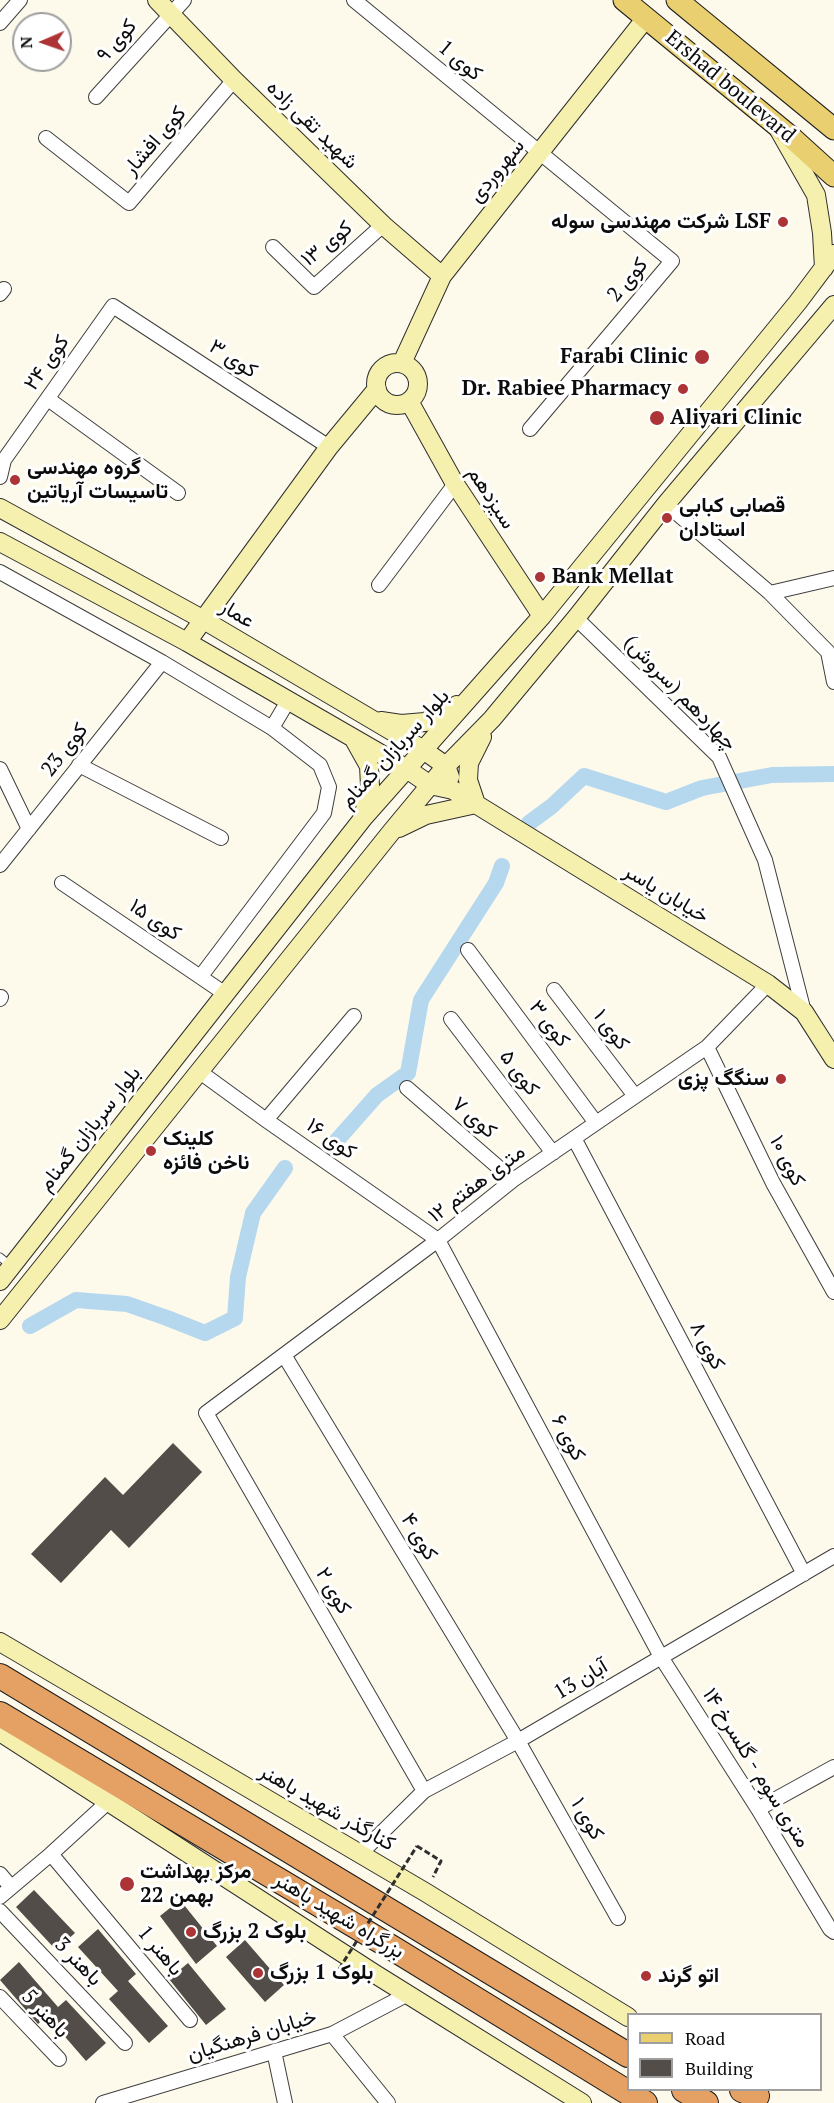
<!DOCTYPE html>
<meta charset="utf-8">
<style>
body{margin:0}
#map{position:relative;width:834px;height:2103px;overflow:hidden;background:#fdfaec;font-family:"PT Serif",serif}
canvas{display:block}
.legend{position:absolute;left:627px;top:2013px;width:195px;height:78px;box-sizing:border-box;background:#fff;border:2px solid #9e9e9e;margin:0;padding:8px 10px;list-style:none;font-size:18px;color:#0c0c0c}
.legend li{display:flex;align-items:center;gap:12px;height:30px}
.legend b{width:30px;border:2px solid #9e9e9e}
.north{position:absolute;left:12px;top:12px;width:60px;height:60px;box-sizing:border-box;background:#fff;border:2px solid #9e9e9e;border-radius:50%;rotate:268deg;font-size:16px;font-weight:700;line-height:24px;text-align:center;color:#0c0c0c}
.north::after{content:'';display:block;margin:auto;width:21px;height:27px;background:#ac3336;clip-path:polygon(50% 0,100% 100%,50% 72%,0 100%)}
</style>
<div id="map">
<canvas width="834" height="2103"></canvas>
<ul class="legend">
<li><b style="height:8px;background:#e9cf70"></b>Road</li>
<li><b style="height:16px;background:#534d49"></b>Building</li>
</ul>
<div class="north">N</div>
</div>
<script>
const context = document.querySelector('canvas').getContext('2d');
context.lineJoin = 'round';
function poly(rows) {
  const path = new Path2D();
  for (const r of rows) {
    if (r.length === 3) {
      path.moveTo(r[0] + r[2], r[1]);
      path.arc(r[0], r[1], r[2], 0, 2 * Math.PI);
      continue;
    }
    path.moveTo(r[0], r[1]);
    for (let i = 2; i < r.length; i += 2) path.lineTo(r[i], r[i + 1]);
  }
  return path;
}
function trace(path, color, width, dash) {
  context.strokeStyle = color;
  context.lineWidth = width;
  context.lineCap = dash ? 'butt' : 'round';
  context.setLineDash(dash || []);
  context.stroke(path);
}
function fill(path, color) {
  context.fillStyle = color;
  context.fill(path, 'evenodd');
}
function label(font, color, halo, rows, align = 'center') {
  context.font = font + ' "PT Serif",Vazirmatn,serif';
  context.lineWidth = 6;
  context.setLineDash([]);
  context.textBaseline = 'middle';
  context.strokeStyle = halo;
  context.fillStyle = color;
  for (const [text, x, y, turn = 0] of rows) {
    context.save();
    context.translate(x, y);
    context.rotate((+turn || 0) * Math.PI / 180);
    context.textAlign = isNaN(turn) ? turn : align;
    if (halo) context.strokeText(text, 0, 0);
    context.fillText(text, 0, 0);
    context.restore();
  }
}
trace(poly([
 [529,823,552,806,584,776,666,802,702,788,772,775,834,774],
 [331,1147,377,1095,408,1073,421,1000,496,883,502,866],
 [30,1326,76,1300,127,1304,167,1318,205,1333,235,1318,238,1277,253,1213,285,1168]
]), '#b6d8ef', 16);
fill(poly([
 [173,1443,202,1472,129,1548,111,1530,61,1583,31,1554,105,1477,123,1495],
 [34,1890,75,1933,56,1950,16,1907],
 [180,1900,217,1946,196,1964,160,1916],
 [98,1929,136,1974,128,1981,168,2026,149,2043,109,1999,118,1991,78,1947],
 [245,1940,284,1985,265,2002,226,1957],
 [19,1962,58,2007,66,2000,106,2043,86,2061,47,2016,38,2024,0,1980],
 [188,1963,226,2009,206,2025,169,1979]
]), '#534d49');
const lane = poly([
 [0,1257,10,1265]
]);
const street = poly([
 [354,0,672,261,530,429],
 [0,23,20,0],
 [96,97,184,0],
 [46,138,129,203,234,80],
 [273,247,314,287,383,225],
 [0,294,4,289],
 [48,399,178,493],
 [0,477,4,460,113,306,329,447],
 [666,504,770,593,828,652,834,682],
 [0,572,162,662,272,728,320,765,329,787,324,813,201,976],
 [379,585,455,484],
 [770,593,834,578],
 [576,618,719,757,765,860,804,1012],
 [272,728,288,701],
 [79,765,221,838],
 [0,769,29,829],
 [0,865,162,662],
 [62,883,224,993],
 [468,950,596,1123],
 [554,990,635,1096],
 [0,999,1,997],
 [451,1019,553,1153],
 [707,1047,773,1183,834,1292],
 [200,1072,266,1120,438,1240,661,1657,758,1809,830,1929,834,1932],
 [407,1088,513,1180],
 [266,1120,354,1016],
 [574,1138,804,1574],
 [284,1355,518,1741,618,1918],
 [424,1791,206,1413,438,1240,513,1180,707,1047,768,984],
 [758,1809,834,1767],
 [361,1853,424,1791,518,1741,834,1556],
 [51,1854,190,2020],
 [0,1874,11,1887],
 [0,1897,51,1854,109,1801],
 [0,1911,125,2043],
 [0,1997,59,2059],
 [332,2034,388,2103],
 [274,2051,285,2103],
 [103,2103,332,2034,408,1994]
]);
const secondary = poly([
 [157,0,234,80,383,225,442,276],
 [779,130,816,195,822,233,824,268],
 [402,363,442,276,646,18],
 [397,384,21],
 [409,401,455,484,542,616],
 [0,508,202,619,422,749,446,766,450,777],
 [0,542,187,642,407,769,430,785,453,790,768,984,804,1012,834,1059],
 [187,642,329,447,377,389],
 [381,721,401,724,425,722,457,705],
 [355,741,369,766,370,786,364,814],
 [399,828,426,815,476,804,468,780,469,763,482,737],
 [0,1281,364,817,542,616,798,302,834,254],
 [0,1320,392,831,446,766,492,719,576,618,666,504,834,305],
 [0,1642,425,1892,628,2017],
 [0,1732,375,1974,582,2103]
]);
const primary = poly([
 [624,0,791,137,834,176],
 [677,0,834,129]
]);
const highway = poly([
 [0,1676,628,2055],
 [0,1714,394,1949,645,2103],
 [684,2090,706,2103],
 [742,2090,757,2096]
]);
trace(lane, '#3f3f3f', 9);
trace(street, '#3f3f3f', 16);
trace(secondary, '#2e2e2e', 20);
trace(primary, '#1d1d1d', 23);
trace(highway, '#1d1d1d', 26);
trace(poly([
 [417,1846,441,1861,433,1877]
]), '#2e2e2e', 3, [6, 3]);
trace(lane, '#fff', 7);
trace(street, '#fff', 14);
trace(secondary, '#f6f0ae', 18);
trace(primary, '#e9cf70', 21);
trace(highway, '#e4a163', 24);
trace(poly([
 [339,1969,417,1846]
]), '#2e2e2e', 3, [6, 3]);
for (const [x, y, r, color] of [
 [783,222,6,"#ac3336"],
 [702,357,8,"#ac3336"],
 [683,389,6,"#ac3336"],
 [657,418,8,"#ac3336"],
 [15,480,6,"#ac3336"],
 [667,518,6,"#ac3336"],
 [540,577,6,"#ac3336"],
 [781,1079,6,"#ac3336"],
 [151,1151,6,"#ac3336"],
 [127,1884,8,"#ac3336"],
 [191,1932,6,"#ac3336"],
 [258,1973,6,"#ac3336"],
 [646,1976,6,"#ac3336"]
]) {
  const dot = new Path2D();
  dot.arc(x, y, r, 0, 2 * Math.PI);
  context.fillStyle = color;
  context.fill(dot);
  trace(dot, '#fff', 2);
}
label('21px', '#0c0c0c', '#fff', [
 ["کوی ۹",117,41,-49],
 ["کوی 1",460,61,40],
 ["Ershad boulevard",730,87,40],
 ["شهید تقی زاده",312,125,44],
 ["کوی افشار",155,141,-49],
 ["سهروردی",497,171,-51],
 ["کوی ۱۳",327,244,-39],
 ["کوی 2",628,280,-50],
 ["کوی ۳",233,359,33],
 ["کوی ۲۴",47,363,-55],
 ["سیزدهم",491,498,57],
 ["عمار",237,614,31],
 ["چهاردهم (سروش)",680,693,46],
 ["بلوار سربازان گمنام",395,749,-48],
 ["کوی 23",65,750,-52],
 ["خیابان یاسر",666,894,31],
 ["کوی ۱۵",155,920,34],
 ["کوی ۳",549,1024,53],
 ["کوی ۱",611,1030,53],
 ["کوی ۵",519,1073,53],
 ["کوی ۷",474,1118,41],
 ["بلوار سربازان گمنام",90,1129,-52],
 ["کوی ۱۶",331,1139,35],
 ["کوی ۱۰",787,1161,63],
 ["۱۲ متری هفتم",477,1184,-37],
 ["کوی ۸",707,1346,62],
 ["کوی ۶",568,1438,62],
 ["کوی ۴",419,1537,59],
 ["کوی ۲",333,1591,60],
 ["13 آبان",581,1680,-31],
 ["۱۴ متری سوم - گلسرخ",756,1768,58],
 ["کنارگذر شهید باهنر",327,1808,30],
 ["کوی ۱",587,1819,60],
 ["بزرگراه شهید باهنر",339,1916,31],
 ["باهنر 1",160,1951,50],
 ["باهنر 3",78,1962,46],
 ["باهنر 5",45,2014,46],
 ["خیابان فرهنگیان",252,2036,-17]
]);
label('bold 21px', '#0c0c0c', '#fff', [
 ["شرکت مهندسی سوله LSF",771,222,"right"],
 ["Farabi Clinic",688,357,"right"],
 ["Dr. Rabiee Pharmacy",671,389,"right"],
 ["Aliyari Clinic",670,418],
 ["گروه مهندسی",27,468],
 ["تاسیسات آریاتین",27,492],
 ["قصابی کبابی",679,506],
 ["استادان",679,530],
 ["Bank Mellat",552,577],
 ["سنگگ پزی",769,1079,"right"],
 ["کلینک",163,1139],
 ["ناخن فائزه",163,1163],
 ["مرکز بهداشت",140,1872],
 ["22 بهمن",140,1896],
 ["بلوک 2 بزرگ",203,1932],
 ["بلوک 1 بزرگ",270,1973],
 ["اتو گرند",658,1976]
], 'left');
</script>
